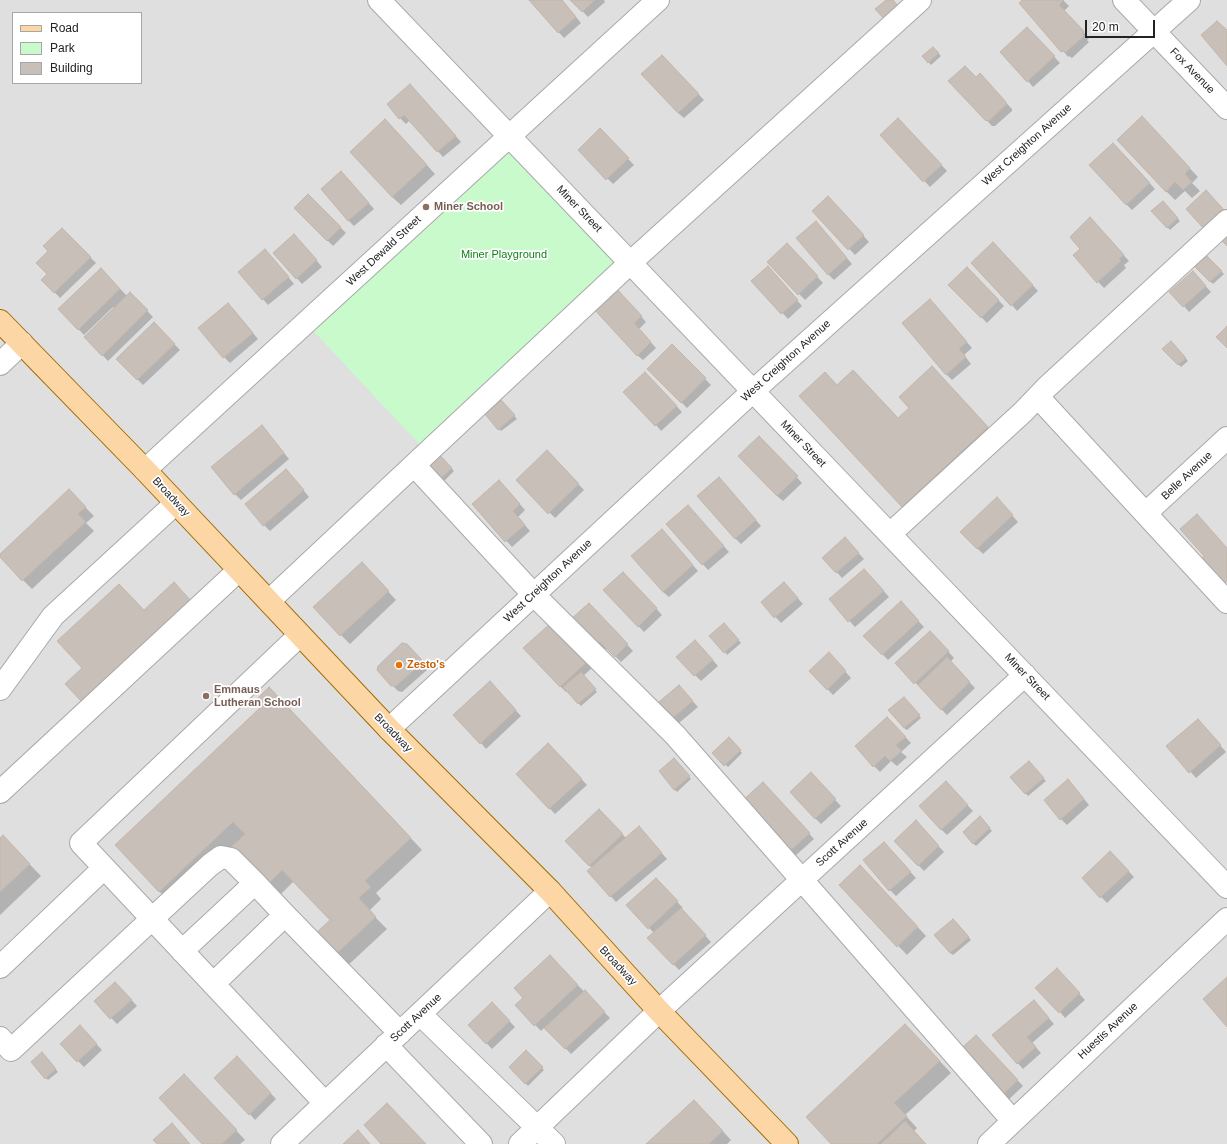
<!DOCTYPE html>
<style>
body{margin:0}
#map{position:relative;width:1227px;height:1144px;overflow:hidden;background:#f2efe9;font-family:Helvetica,sans-serif}
canvas{display:block}
.legend{position:absolute;left:12px;top:12px;width:130px;height:72px;box-sizing:border-box;background:#fff;border:1px solid #a7a7a7;margin:0;padding:5px 7px;list-style:none;font-size:12px;color:#222}
.legend li{display:flex;align-items:center;gap:8px;height:20px}
.legend b{width:20px;border:1px solid #a7a7a7}
.scale{position:absolute;left:1085px;top:20px;width:70px;height:18px;box-sizing:border-box;border:2px solid #222;border-top:0;padding-left:5px;font-size:12px;line-height:14px;white-space:nowrap;color:#222;-webkit-text-stroke:3px #fff;paint-order:stroke}
</style>
<div id="map">
<canvas width="1227" height="1144"></canvas>
<ul class="legend">
<li><b style="height:5px;background:#fcd6a4"></b>Road</li>
<li><b style="height:11px;background:#c8facc"></b>Park</li>
<li><b style="height:11px;background:#c7bfb8"></b>Building</li>
</ul>
<div class="scale">20 m</div>
</div>
<script>
const context = document.querySelector('canvas').getContext('2d');
context.lineJoin = 'round';
function fill(path, color) {
  context.fillStyle = color;
  context.fill(path, 'evenodd');
}
function poly(rows) {
  const path = new Path2D();
  for (const r of rows) {
    path.moveTo(r[0], r[1]);
    for (let i = 2; i < r.length; i += 2) path.lineTo(r[i], r[i + 1]);
  }
  return path;
}
function trace(path, color, width, dash) {
  context.strokeStyle = color;
  context.lineWidth = width;
  context.lineCap = dash ? 'butt' : 'round';
  context.setLineDash(dash || []);
  context.stroke(path);
}
function label(font, color, halo, rows, align = 'center') {
  context.font = font + ' Helvetica,sans-serif';
  context.lineWidth = 3.5;
  context.setLineDash([]);
  context.textBaseline = 'middle';
  context.strokeStyle = halo;
  context.fillStyle = color;
  for (const [text, x, y, turn = 0] of rows) {
    context.save();
    context.translate(x, y);
    context.rotate((+turn || 0) * Math.PI / 180);
    context.textAlign = isNaN(turn) ? turn : align;
    if (halo) context.strokeText(text, 0, 0);
    context.fillText(text, 0, 0);
    context.restore();
  }
}
fill(poly([
 [0,0,1227,0,1227,1144,0,1144],
 [13,13,141,13,141,83,13,83]
]), '#e0dfdf');
fill(poly([
 [509,137,625,258,420,445,306,323]
]), '#c8facc');
fill(poly([
 [530,0,562,0,581,23,564,38],
 [572,0,604,0,605,2,588,17],
 [1024,0,1063,0,1069,6,1064,11,1089,38,1087,40,1089,42,1072,58,1069,56,1068,57],
 [1033,34,1060,63,1033,87,1028,81],
 [933,48,941,56,931,65,924,56],
 [668,62,704,100,684,118,678,113],
 [980,75,1012,109,1012,111,995,126,992,126,950,81,976,79],
 [416,91,461,142,443,157,410,120,406,124,400,118],
 [904,125,947,171,930,187,881,135],
 [1150,126,1198,177,1192,183,1200,191,1192,198,1185,191,1175,200,1166,191],
 [394,129,435,174,401,205,392,197],
 [600,130,634,165,613,184,579,150],
 [1119,150,1155,189,1132,210,1126,204],
 [347,178,374,209,354,226,348,220],
 [308,195,346,233,333,246,295,208],
 [1162,202,1180,221,1170,230,1153,211],
 [834,203,869,242,855,255,813,211],
 [1095,224,1129,261,1124,265,1126,268,1104,288,1074,256,1081,249],
 [821,228,852,264,834,280,828,274],
 [62,229,96,263,60,298,43,280,48,274,49,251],
 [300,241,322,267,302,284,274,253],
 [999,249,1038,291,1017,311,1012,305],
 [792,250,823,283,805,300,768,262],
 [271,256,294,284,268,305,239,272],
 [1206,256,1224,274,1213,284,1195,266],
 [967,268,1004,306,987,323,950,285],
 [101,269,127,296,130,293,153,317,108,361,85,337,114,309,113,307,84,335,59,309],
 [773,273,802,306,788,319,753,281],
 [1198,278,1211,292,1189,312,1184,306],
 [621,294,646,322,639,329,656,348,643,360,637,355],
 [936,306,972,348,964,355,971,364,952,380,946,374],
 [234,310,258,339,230,363,224,357],
 [154,323,180,350,143,385,117,359],
 [1171,342,1188,361,1181,367,1164,349],
 [672,345,711,385,687,408,648,369],
 [853,371,899,419,943,379,999,439,915,518,800,396,837,386],
 [651,379,682,412,661,431,656,425],
 [504,404,517,419,501,431,499,429],
 [267,432,289,459,241,500,235,494],
 [765,443,802,483,783,501,777,496],
 [435,451,454,471,439,486],
 [547,452,584,490,555,518,517,480],
 [292,476,309,497,270,531,264,525],
 [725,484,761,526,741,544,735,538],
 [505,487,525,510,518,517,530,531,512,547,473,504],
 [78,500,94,516,86,523,94,531,32,589,23,580],
 [1002,504,1018,522,983,554,961,532],
 [694,513,729,552,708,570,668,525],
 [667,536,698,571,669,597,663,592],
 [850,544,864,559,842,578,824,558],
 [370,572,396,600,350,644,341,635],
 [870,576,889,597,855,627,830,599],
 [629,579,662,615,644,632,605,590],
 [784,583,803,604,781,623,762,602],
 [906,608,924,627,888,660,865,636],
 [595,610,633,651,621,662,607,648,602,652,572,620],
 [727,627,741,643,727,655,725,652],
 [556,630,592,668,583,676,597,692,581,706,567,691,566,692,560,686],
 [936,638,954,658,950,662,975,688,947,715,896,663],
 [701,647,718,666,701,681,677,657],
 [413,651,426,665,427,670,402,692,398,691,392,685],
 [834,659,851,678,833,695,810,671],
 [495,688,521,716,486,749,481,743],
 [684,692,698,707,673,728,668,722],
 [281,700,422,850,376,893,381,899,369,911,387,929,345,968,334,956,331,920,294,881,278,897,230,847,171,903,159,891,263,706],
 [906,701,921,718,907,730,904,728],
 [893,724,911,743,901,752,907,757,897,766,891,761,880,772,874,766],
 [1203,726,1226,752,1196,778,1168,746],
 [729,739,742,753,728,767,714,753],
 [548,744,587,785,555,814,517,774],
 [677,762,691,779,677,792,674,789],
 [1031,765,1046,781,1028,796,1012,777],
 [810,774,841,806,821,824,815,818],
 [1073,786,1089,805,1067,825,1061,819],
 [951,788,973,811,947,835,941,829],
 [768,789,814,839,794,857,743,802],
 [599,810,626,838,644,833,667,859,616,902,588,871,592,868,567,841],
 [980,818,992,831,976,846,964,833],
 [921,827,944,852,924,871,895,841],
 [0,839,14,848,41,876,0,915],
 [884,843,916,878,896,896,890,890],
 [1110,852,1134,877,1107,903,1083,878],
 [869,875,926,936,907,955,840,885],
 [661,885,683,908,681,909,711,942,679,970,649,938,654,933,627,905],
 [956,922,971,940,953,955,950,953],
 [555,962,610,1018,571,1054,545,1027,541,1031,516,1005],
 [1062,975,1085,1000,1065,1018,1060,1012],
 [121,989,137,1006,117,1024,95,1001],
 [492,1003,515,1027,492,1049,469,1025],
 [1039,1007,1054,1024,1032,1043,1041,1053,1023,1069,994,1036],
 [80,1027,102,1050,84,1067,61,1044],
 [917,1037,951,1073,905,1115,917,1128,914,1131,926,1144,833,1144],
 [981,1042,1023,1086,1004,1104],
 [526,1052,544,1070,528,1086,511,1067],
 [45,1056,58,1072,48,1080,46,1078],
 [243,1063,276,1099,255,1120,250,1114],
 [193,1084,245,1140,240,1144,204,1144],
 [703,1110,731,1140,727,1144,648,1144]
]), '#0003');
const building = poly([
 [529,0,562,0,576,17,558,33,529,0],
 [570,0,595,0,582,12,570,0],
 [886,0,893,0,900,8,886,21,875,9,886,0],
 [1022,0,1064,0,1059,5,1084,31,1082,33,1084,36,1065,53,1063,51,1061,52,1019,3,1022,0],
 [1217,21,1227,30,1227,66,1201,35,1217,21],
 [1027,27,1055,56,1027,82,1000,52,1027,27],
 [933,47,939,53,928,63,922,56,933,47],
 [662,55,699,94,678,113,641,74,662,55],
 [965,66,976,77,980,73,1006,102,1006,105,989,121,987,120,986,121,948,81,965,66],
 [410,84,456,136,437,152,404,115,399,119,387,104,410,84],
 [1142,116,1190,168,1185,174,1192,182,1183,190,1175,182,1166,192,1117,140,1142,116],
 [898,118,942,165,923,182,880,135,898,118],
 [385,119,427,165,392,197,350,152,385,119],
 [600,128,629,158,606,180,578,150,600,128],
 [1113,143,1150,183,1126,205,1089,165,1113,143],
 [341,171,369,203,348,221,321,189,341,171],
 [1206,190,1225,211,1205,230,1186,209,1206,190],
 [308,194,341,227,327,241,294,208,308,194],
 [828,196,864,235,848,250,812,211,828,196],
 [1163,201,1178,218,1167,228,1151,211,1163,201],
 [1090,217,1124,255,1119,259,1121,261,1097,283,1073,255,1080,249,1070,237,1090,217],
 [816,221,847,258,828,275,796,238,816,221],
 [62,228,91,257,54,293,41,280,47,274,36,263,48,251,43,246,62,228],
 [1227,228,1227,246,1219,238,1227,228],
 [294,234,317,260,296,279,273,253,294,234],
 [993,242,1033,285,1011,306,971,263,993,242],
 [787,243,818,276,798,295,767,262,787,243],
 [265,249,289,277,262,300,238,272,265,249],
 [1206,255,1222,271,1210,282,1194,266,1206,255],
 [768,266,798,300,781,314,751,281,768,266],
 [967,267,999,300,981,318,948,285,967,267],
 [101,268,120,289,78,330,58,309,101,268],
 [1193,271,1206,286,1183,307,1169,292,1193,271],
 [615,287,642,316,634,323,651,342,637,356,593,308,615,287],
 [130,292,148,310,102,356,84,337,130,292],
 [930,299,967,342,959,349,966,357,946,375,902,323,930,299],
 [228,303,253,333,223,358,198,328,228,303],
 [154,322,175,344,137,380,116,359,154,322],
 [1227,326,1227,348,1216,337,1227,326],
 [1171,341,1186,358,1178,365,1162,349,1171,341],
 [672,344,706,378,681,403,647,369,672,344],
 [932,366,988,427,902,507,799,396,825,372,837,385,853,370,898,418,909,408,899,397,932,366],
 [645,372,677,406,655,426,623,392,645,372],
 [501,400,515,415,498,430,485,414,501,400],
 [262,425,284,453,234,495,211,467,262,425],
 [759,436,798,476,777,496,738,456,759,436],
 [435,450,452,468,435,484,418,465,435,450],
 [547,450,579,484,548,514,516,480,547,450],
 [286,469,304,490,263,526,245,504,286,469],
 [719,477,756,520,735,539,697,496,719,477],
 [499,480,520,504,513,511,525,525,505,542,472,504,499,480],
 [69,489,86,507,78,514,86,522,22,581,0,557,0,554,69,489],
 [997,497,1013,515,977,549,960,532,997,497],
 [688,505,724,546,702,565,666,524,688,505],
 [1197,514,1227,548,1227,581,1222,585,1200,560,1204,556,1180,529,1197,514],
 [662,529,693,565,663,592,631,556,662,529],
 [845,537,859,553,836,573,822,558,845,537],
 [362,562,389,591,340,636,313,607,362,562],
 [864,569,884,591,848,622,829,599,864,569],
 [623,572,657,608,638,627,603,590,623,572],
 [174,582,192,602,83,703,65,684,82,668,57,641,119,584,144,610,174,582],
 [784,582,798,598,774,618,761,602,784,582],
 [901,601,919,621,882,655,863,636,901,601],
 [589,603,628,644,615,657,600,642,595,647,570,620,589,603],
 [551,623,587,662,560,687,523,648,551,623],
 [724,623,739,640,724,653,709,636,724,623],
 [930,631,949,651,914,684,895,663,930,631],
 [695,640,713,660,694,676,676,657,695,640],
 [402,643,407,644,421,659,421,664,396,686,391,686,377,670,378,666,402,643],
 [829,652,846,671,827,690,809,671,829,652],
 [947,657,970,682,941,710,918,685,947,657],
 [581,672,596,689,578,704,563,687,581,672],
 [490,681,516,710,480,744,453,715,490,681],
 [679,685,693,701,667,723,653,707,679,685],
 [269,687,411,838,365,881,371,887,359,898,376,917,333,957,313,936,330,920,282,870,266,886,230,848,245,834,233,822,159,892,115,845,262,706,256,700,269,687],
 [904,697,920,715,904,728,888,710,904,697],
 [887,717,906,737,896,745,902,751,890,761,885,756,873,767,855,746,887,717],
 [1198,719,1221,745,1189,773,1166,746,1198,719],
 [729,737,741,750,724,766,712,753,729,737],
 [548,743,582,779,549,809,516,774,548,743],
 [674,758,690,776,674,790,659,771,674,758],
 [1029,761,1044,778,1025,794,1010,777,1029,761],
 [811,772,836,799,815,819,790,792,811,772],
 [1068,779,1084,799,1060,820,1044,800,1068,779],
 [946,781,968,805,941,830,919,806,946,781],
 [763,782,810,833,788,853,741,802,763,782],
 [599,809,623,834,589,866,565,841,599,809],
 [980,816,990,828,973,844,963,832,980,816],
 [916,820,939,846,918,866,894,841,916,820],
 [639,826,662,853,610,897,587,871,639,826],
 [3,835,30,864,0,892,0,838,3,835],
 [884,842,911,872,889,891,863,860,884,842],
 [1110,851,1129,871,1100,898,1082,878,1110,851],
 [860,865,918,927,897,947,839,885,860,865],
 [656,878,678,901,648,929,626,905,656,878],
 [681,908,706,935,673,965,647,938,681,908],
 [953,919,969,937,950,953,934,935,953,919],
 [550,955,578,985,534,1026,515,1005,523,998,514,988,550,955],
 [1057,968,1080,993,1059,1013,1035,988,1057,968],
 [1227,977,1227,1027,1203,999,1227,977],
 [115,982,132,1000,110,1019,94,1001,115,982],
 [585,990,605,1012,565,1049,544,1028,585,990],
 [1034,1000,1049,1018,1027,1037,1036,1047,1017,1064,992,1035,1034,1000],
 [492,1002,510,1021,486,1044,468,1025,492,1002],
 [905,1024,940,1061,894,1103,907,1116,877,1144,831,1144,806,1117,905,1024],
 [80,1025,97,1044,77,1062,60,1044,80,1025],
 [976,1035,1018,1080,998,1099,955,1054,976,1035],
 [526,1050,543,1067,525,1084,509,1067,526,1050],
 [42,1052,56,1069,45,1079,31,1062,42,1052],
 [237,1056,271,1093,249,1115,214,1078,237,1056],
 [184,1074,237,1130,222,1144,202,1144,159,1098,184,1074],
 [694,1100,723,1131,709,1144,646,1144,694,1100],
 [387,1103,426,1144,381,1144,364,1125,387,1103],
 [905,1121,926,1144,881,1144,905,1121],
 [172,1123,190,1144,157,1144,153,1140,172,1123],
 [358,1130,370,1144,343,1144,358,1130]
]);
fill(building, '#c7bfb8');
trace(building, '#c4b6ab', 1);
const minor = poly([
 [379,0,1227,887],
 [1124,0,1227,108],
 [0,364,22,343],
 [1038,397,1227,602],
 [414,465,630,263,920,0],
 [145,470,658,0],
 [1146,513,1227,438],
 [890,534,1023,412,1047,387,1227,221],
 [269,601,414,465,534,595,675,735,1013,1121],
 [300,635,81,843,325,1103],
 [0,689,53,616,176,503],
 [389,729,753,391,1189,0],
 [0,792,239,570],
 [182,951,255,883,285,915],
 [0,967,104,868],
 [213,984,285,915,400,1033],
 [420,1014,554,1144],
 [0,1038,11,1050,210,865,221,857,231,859,255,883],
 [386,1045,481,1144],
 [282,1144,550,891],
 [520,1144,659,1011,1025,675],
 [989,1144,1227,919]
]);
const major = poly([
 [0,321,145,470,389,729,550,891,659,1011,787,1144]
]);
trace(minor, '#a9a9a9', 24);
trace(major, '#a06b00', 24);
trace(minor, '#fff', 22);
trace(major, '#fcd6a4', 22);
for (const [x, y, r, color] of [
 [426,207,4,"#8d6e63"],
 [399,665,4,"#e8710a"],
 [206,696,4,"#8d6e63"]
]) {
  const dot = new Path2D();
  dot.arc(x, y, r, 0, 2 * Math.PI);
  context.fillStyle = color;
  context.fill(dot);
  trace(dot, '#fff', 1.5);
}
label('11px', '#222', '#fff', [
 ["Fox Avenue",1192,71,46],
 ["West Creighton Avenue",1027,145,-42],
 ["Miner Street",579,209,46],
 ["West Dewald Street",384,251,-43],
 ["West Creighton Avenue",786,361,-42],
 ["Miner Street",803,444,46],
 ["Belle Avenue",1187,476,-43],
 ["Broadway",171,497,47],
 ["West Creighton Avenue",548,581,-43],
 ["Miner Street",1027,677,46],
 ["Broadway",393,733,46],
 ["Scott Avenue",842,843,-42],
 ["Broadway",618,966,47],
 ["Scott Avenue",416,1018,-43],
 ["Huestis Avenue",1108,1031,-43]
]);
label('bold 11px', '#785e54', '#fff', [
 ["Miner School",434,207],
 ["Emmaus",214,690],
 ["Lutheran School",214,703]
], 'left');
label('11px', '#0c8416', '#fff', [
 ["Miner Playground",504,255]
]);
label('bold 11px', '#c56008', '#fff', [
 ["Zesto's",407,665]
], 'left');
</script>
